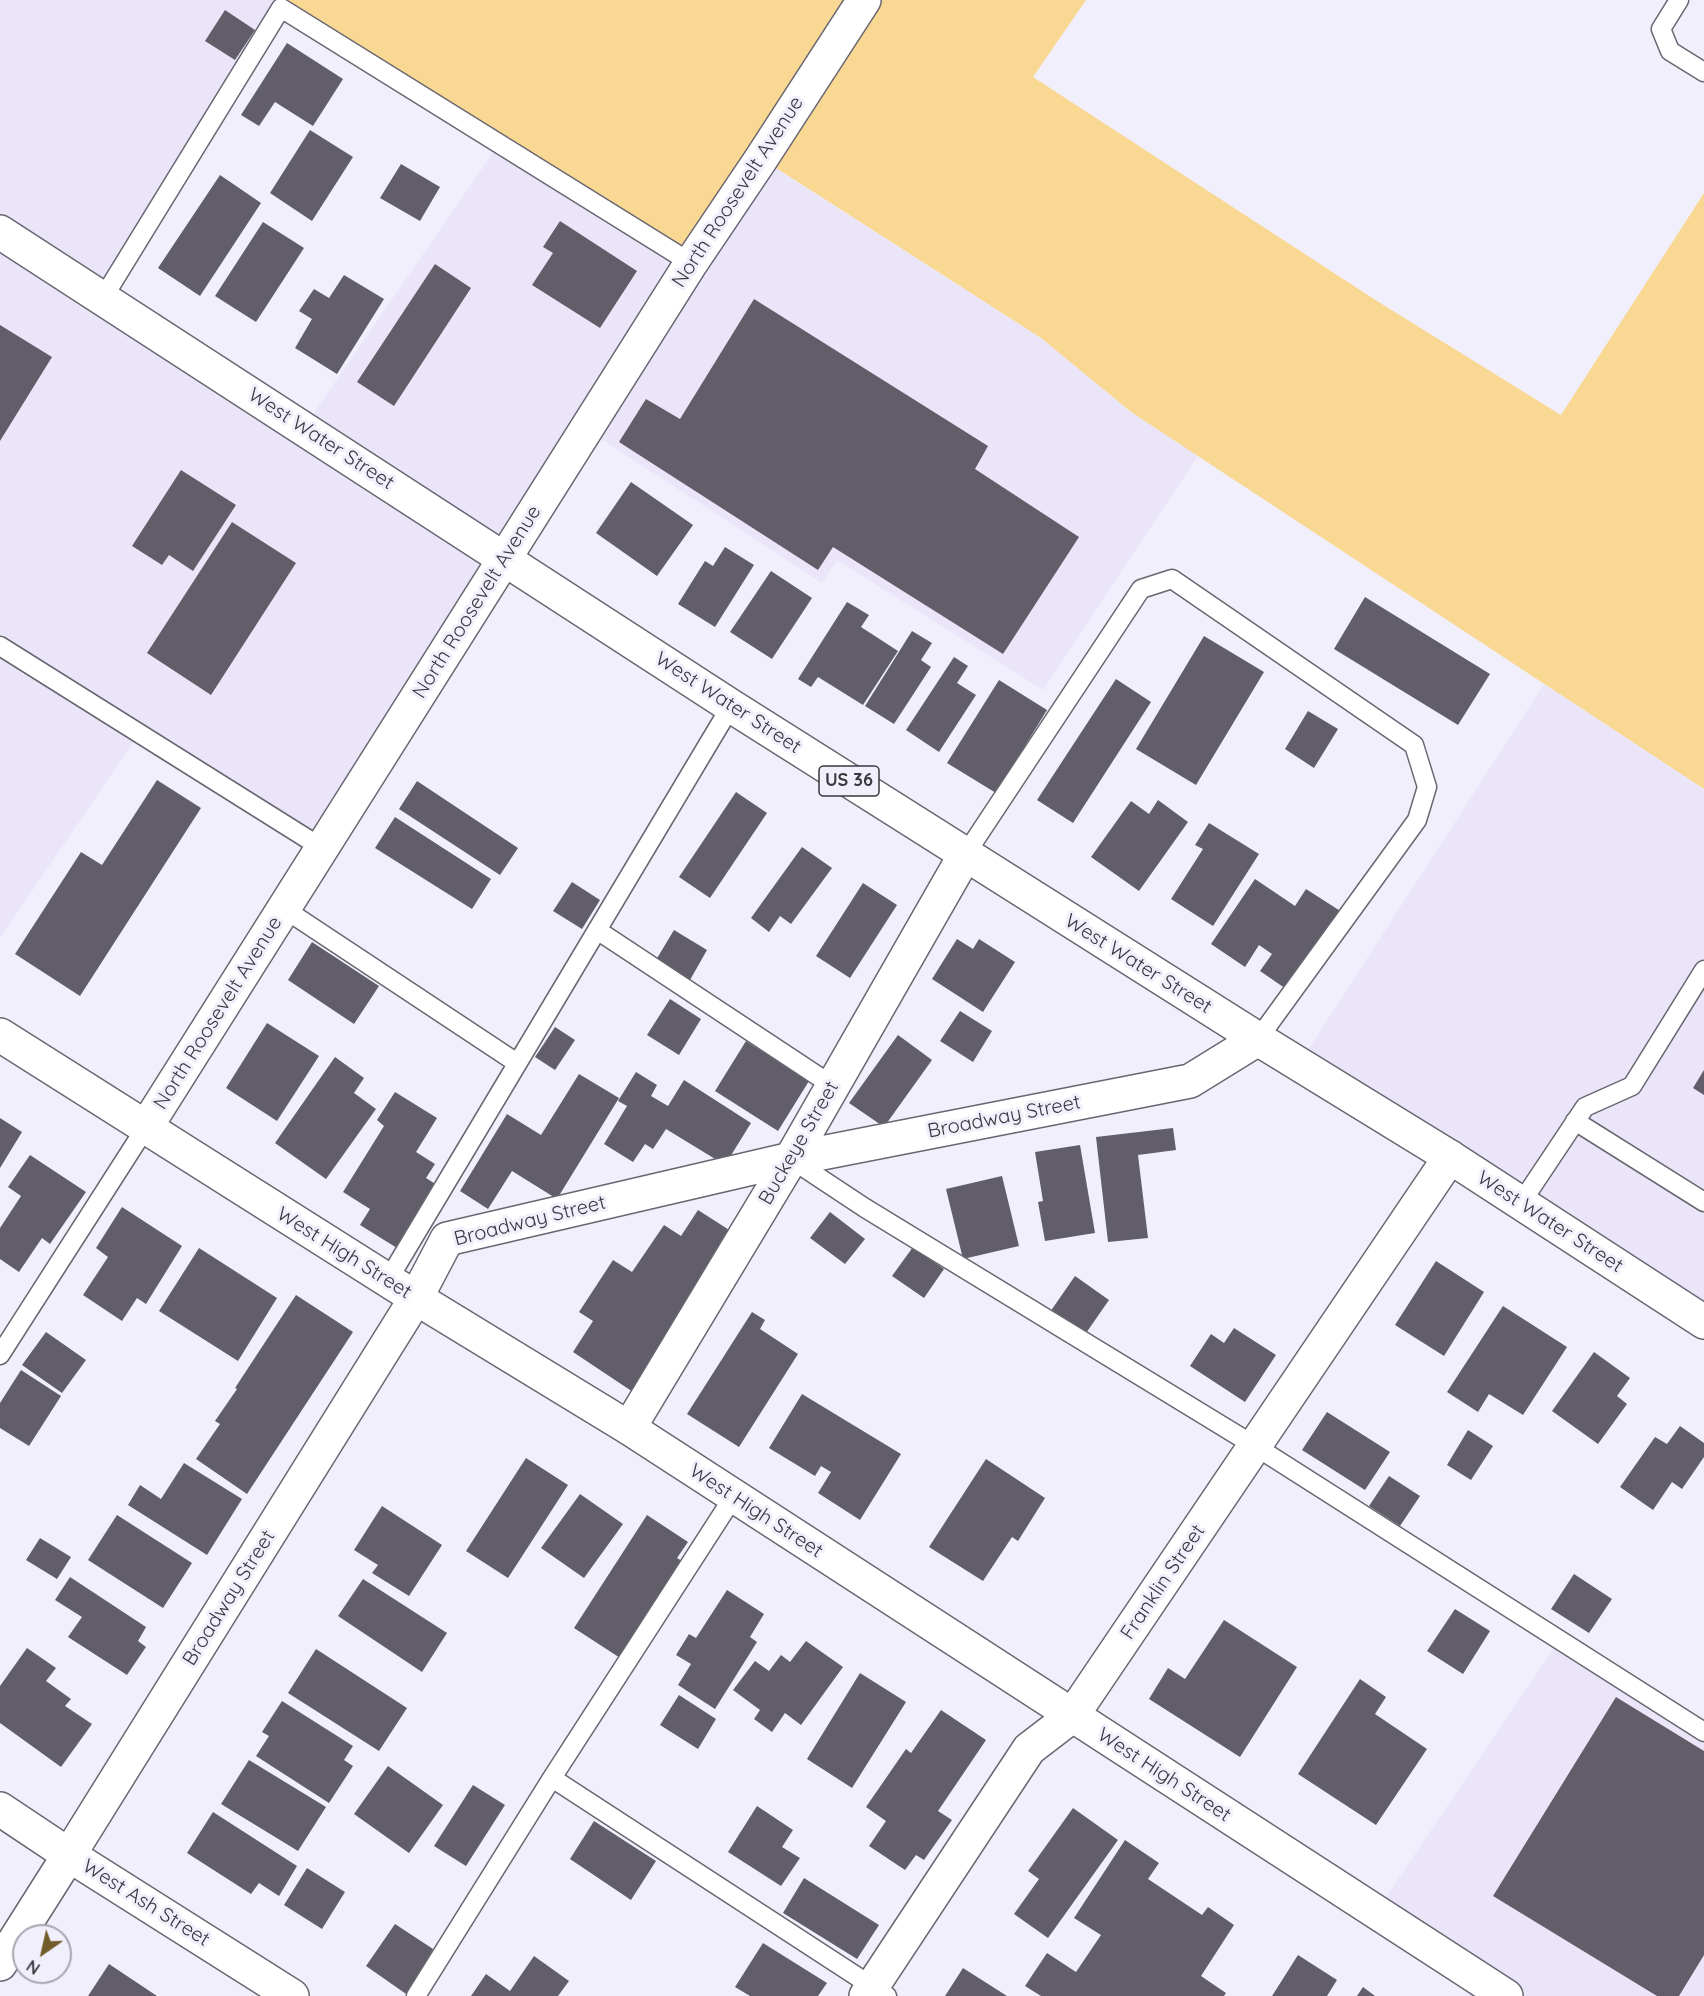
<!DOCTYPE html>
<style>
body{margin:0}
#map{position:relative;width:1704px;height:1996px;overflow:hidden;background:#f2effc;font-family:Quicksand,sans-serif}
canvas{display:block}
.north{position:absolute;left:12px;top:1924px;width:60px;height:60px;box-sizing:border-box;background:#f2effc;border:2px solid #a8a6b0;border-radius:50%;rotate:214deg;font-size:16px;font-weight:700;line-height:24px;text-align:center;color:#3a383d}
.north::after{content:'';display:block;margin:auto;width:21px;height:27px;background:#725c2c;clip-path:polygon(50% 0,100% 100%,50% 72%,0 100%)}
</style>
<div id="map">
<canvas width="1704" height="1996"></canvas>
<div class="north">N</div>
</div>
<script>
const context = document.querySelector('canvas').getContext('2d');
context.lineJoin = 'round';
function fill(path, color) {
  context.fillStyle = color;
  context.fill(path, 'evenodd');
}
function poly(rows) {
  const path = new Path2D();
  for (const r of rows) {
    path.moveTo(r[0], r[1]);
    for (let i = 2; i < r.length; i += 2) path.lineTo(r[i], r[i + 1]);
  }
  return path;
}
function trace(path, color, width, dash) {
  context.strokeStyle = color;
  context.lineWidth = width;
  context.lineCap = dash ? 'butt' : 'round';
  context.setLineDash(dash || []);
  context.stroke(path);
}
function label(font, color, halo, rows, align = 'center') {
  context.font = font + ' Quicksand,sans-serif';
  context.lineWidth = 6;
  context.setLineDash([]);
  context.textBaseline = 'middle';
  context.strokeStyle = halo;
  context.fillStyle = color;
  for (const [text, x, y, turn = 0] of rows) {
    context.save();
    context.translate(x, y);
    context.rotate((+turn || 0) * Math.PI / 180);
    context.textAlign = isNaN(turn) ? turn : align;
    if (halo) context.strokeText(text, 0, 0);
    context.fillText(text, 0, 0);
    context.restore();
  }
}
fill(poly([
 [0,0,285,0,103,298,304,427,499,144,761,159,1041,338,1131,412,1198,456,1043,690,837,560,822,583,586,429,322,848,139,734,0,938],
 [1544,684,1704,789,1704,1322,1299,1064],
 [1559,1640,1704,1732,1704,1996,1468,1996,1479,1979,1376,1912]
]), '#ebe5fa');
fill(poly([
 [285,0,1086,0,1033,77,1377,301,1561,415,1704,193,1704,789,1131,412,1041,338,762,159,691,263,281,8]
]), '#f9d893');
fill(poly([
 [225,10,255,30,235,60,205,41],
 [287,43,343,79,313,126,275,102,259,126,241,115],
 [310,130,353,157,312,221,270,193],
 [401,164,440,187,420,221,380,198],
 [220,175,261,203,200,296,158,268],
 [560,221,637,271,600,328,532,285,553,253,543,247],
 [263,222,304,248,256,322,215,296],
 [435,264,471,288,394,406,357,382],
 [344,275,384,299,337,374,295,348,312,319,299,311,314,289,329,298],
 [754,299,988,446,975,469,1079,537,1003,654,833,547,818,570,619,442,646,399,680,419],
 [0,325,52,357,0,441],
 [181,470,236,505,193,571,169,555,162,565,132,546],
 [631,482,693,525,657,576,596,533],
 [232,522,296,563,211,695,147,653],
 [725,547,754,565,715,627,678,604,705,561,713,566],
 [771,571,812,598,772,659,730,632],
 [1365,597,1490,674,1458,725,1334,649],
 [847,602,869,615,861,627,898,651,863,705,818,677,811,687,798,679],
 [912,631,932,643,921,660,931,667,894,724,865,706],
 [1204,636,1264,672,1196,785,1136,749],
 [954,657,968,666,957,683,976,695,939,752,906,730],
 [1116,679,1151,702,1073,823,1037,800],
 [999,680,1047,710,996,793,947,763],
 [1308,711,1338,729,1314,768,1285,749],
 [157,780,201,808,80,996,15,954,81,852,102,865],
 [417,781,518,848,500,875,399,809],
 [736,792,767,813,710,898,679,877],
 [1158,800,1188,822,1139,891,1091,857,1131,801,1149,814],
 [395,817,491,879,472,909,375,848],
 [1209,823,1259,854,1213,926,1171,899,1203,849,1195,845],
 [802,847,832,868,791,924,780,916,769,932,751,918],
 [1255,879,1295,906,1306,889,1345,914,1292,993,1260,971,1272,954,1259,945,1245,967,1211,944],
 [572,882,600,900,582,929,553,911],
 [863,883,897,905,850,978,816,956],
 [674,930,707,950,690,980,656,960],
 [957,939,973,949,979,939,1015,962,983,1012,932,979],
 [312,942,379,986,354,1024,288,980],
 [670,999,701,1019,679,1055,647,1035],
 [960,1011,992,1031,973,1062,940,1041],
 [267,1023,319,1056,277,1121,226,1088],
 [555,1027,575,1040,555,1070,535,1057],
 [898,1035,932,1060,884,1127,849,1103],
 [746,1041,809,1081,778,1131,715,1091],
 [335,1057,364,1078,354,1093,376,1109,326,1179,275,1143],
 [1704,1070,1704,1095,1693,1088],
 [636,1072,657,1085,651,1096,668,1106,684,1080,751,1123,725,1165,666,1129,653,1149,645,1144,633,1162,604,1144,627,1106,618,1101],
 [579,1074,619,1098,557,1199,512,1171,488,1209,460,1191,507,1114,541,1135],
 [395,1092,437,1118,416,1152,435,1164,426,1178,437,1185,397,1248,360,1225,370,1209,343,1192,384,1126,377,1120],
 [0,1118,22,1132,0,1168],
 [1173,1128,1176,1150,1138,1155,1148,1238,1108,1242,1096,1137],
 [1080,1145,1095,1233,1045,1241,1038,1202,1043,1201,1035,1152],
 [30,1155,86,1192,50,1244,42,1238,19,1272,0,1259,0,1228,21,1196,8,1187],
 [1002,1176,1019,1246,963,1259,946,1189],
 [122,1207,182,1246,146,1304,137,1298,122,1321,83,1295,108,1257,96,1248],
 [698,1210,737,1235,633,1392,573,1352,593,1321,579,1312,613,1260,632,1272,664,1225,681,1236],
 [830,1212,865,1239,845,1264,810,1238],
 [913,1247,944,1269,924,1298,892,1276],
 [199,1248,277,1298,238,1361,159,1311],
 [1436,1261,1484,1292,1444,1356,1395,1325],
 [1075,1276,1109,1300,1084,1336,1050,1312],
 [296,1295,353,1332,247,1494,196,1459,220,1424,215,1421,237,1389,235,1388],
 [1503,1306,1567,1347,1523,1415,1489,1394,1478,1412,1447,1392],
 [752,1312,765,1320,760,1329,798,1354,739,1447,687,1414],
 [1234,1328,1276,1355,1245,1402,1190,1366,1211,1334,1224,1343],
 [46,1332,86,1360,62,1393,22,1365],
 [1594,1352,1630,1378,1617,1396,1627,1404,1598,1444,1552,1411],
 [21,1370,61,1396,29,1446,0,1428,0,1403],
 [802,1394,901,1454,860,1520,818,1493,831,1472,821,1466,815,1476,769,1448],
 [1327,1412,1390,1452,1365,1490,1302,1450],
 [1680,1426,1704,1443,1704,1457,1682,1489,1672,1482,1653,1510,1620,1487,1655,1437,1667,1444],
 [1468,1430,1493,1446,1471,1480,1447,1465],
 [526,1458,568,1485,508,1578,466,1551],
 [986,1459,1045,1498,1018,1541,1012,1537,983,1581,929,1547],
 [184,1463,242,1499,207,1555,128,1505,140,1485,161,1499],
 [1389,1476,1420,1496,1400,1526,1369,1506],
 [580,1494,623,1524,584,1578,541,1548],
 [382,1506,442,1545,409,1596,372,1573,378,1565,354,1550],
 [117,1515,192,1563,163,1608,88,1560],
 [647,1515,688,1542,677,1558,697,1570,634,1667,574,1628],
 [40,1538,71,1557,57,1579,26,1560],
 [1574,1574,1612,1599,1589,1633,1551,1609],
 [70,1577,146,1627,138,1641,146,1647,127,1675,68,1637,82,1617,55,1600],
 [363,1579,447,1633,422,1672,338,1616],
 [727,1590,764,1614,750,1637,757,1642,715,1709,678,1685,691,1664,676,1655,689,1634,696,1638],
 [1455,1609,1490,1631,1463,1674,1427,1651],
 [1224,1620,1297,1667,1240,1757,1149,1699,1168,1668,1185,1679],
 [806,1641,843,1667,801,1725,785,1713,772,1732,754,1719,760,1710,733,1690,755,1661,769,1671,781,1655,790,1662],
 [27,1648,56,1668,46,1681,71,1699,65,1706,92,1724,61,1767,0,1723,0,1686],
 [316,1649,407,1708,379,1751,288,1693],
 [860,1673,906,1702,852,1788,807,1759],
 [1360,1679,1386,1697,1375,1714,1427,1749,1376,1825,1298,1774],
 [679,1695,716,1719,698,1749,660,1725],
 [1616,1697,1704,1751,1704,1955,1679,1996,1657,1996,1493,1896],
 [282,1701,353,1746,344,1760,353,1766,329,1803,256,1756,269,1736,262,1732],
 [941,1710,986,1740,938,1811,952,1820,924,1860,916,1855,905,1870,869,1846,886,1821,866,1807,906,1749,911,1753],
 [249,1760,326,1807,298,1851,221,1804],
 [388,1766,443,1805,409,1853,354,1814],
 [473,1785,505,1805,466,1866,434,1846],
 [757,1806,793,1830,782,1847,800,1858,781,1886,728,1852],
 [1073,1808,1118,1840,1048,1938,1014,1914,1039,1879,1028,1871],
 [213,1812,297,1866,279,1896,259,1883,251,1894,187,1853],
 [594,1821,656,1861,631,1900,570,1859],
 [1125,1840,1159,1863,1148,1879,1202,1915,1208,1907,1234,1925,1201,1976,1226,1993,1224,1996,1041,1996,1025,1986,1047,1953,1076,1972,1101,1935,1074,1918],
 [307,1868,345,1892,322,1929,284,1905],
 [804,1878,879,1925,857,1959,783,1913],
 [395,1924,433,1949,409,1996,366,1966],
 [763,1943,827,1983,818,1996,750,1996,735,1987],
 [1298,1955,1337,1980,1327,1996,1272,1996],
 [534,1956,569,1981,558,1996,471,1996,486,1974,510,1991],
 [109,1964,157,1996,88,1996],
 [963,1968,1007,1996,945,1996],
 [1363,1987,1375,1996,1357,1996]
]), '#615e6a');
const lane = poly([
 [1679,0,1661,29,1670,51,1704,72],
 [103,298,281,8,691,263],
 [0,646,322,848],
 [965,855,1141,589,1172,579,1414,745,1427,787,1417,820,1258,1039],
 [283,908,517,1063],
 [597,930,833,1086],
 [1575,1121,1704,1202],
 [791,1159,865,1208,1255,1446,1704,1732],
 [1521,1203,1585,1107,1632,1086,1704,970],
 [388,1280,731,706],
 [0,1355,146,1127],
 [552,1778,887,1996],
 [416,1996,552,1778,734,1496]
]);
const street = poly([
 [0,1035,416,1298,629,1428,1506,1996],
 [146,1127,691,263,761,159,864,0],
 [629,1428,791,1159,965,855],
 [292,1996,69,1855,416,1298,447,1239,791,1159,1190,1081,1258,1039],
 [866,1996,1029,1749,1072,1716,1450,1157]
]);
const secondary = poly([
 [0,1809,69,1855,0,1964]
]);
const primary = poly([
 [0,232,731,706,1258,1039,1450,1157,1704,1322]
]);
trace(lane, '#696671', 21);
trace(street, '#696671', 36);
trace(secondary, '#696671', 36);
trace(primary, '#696671', 36);
trace(lane, '#fff', 18);
trace(street, '#fff', 33);
trace(secondary, '#fff', 33);
trace(primary, '#fff', 33);
for (const [x, y, w] of [
 [849,781,60]
]) {
  const box = new Path2D();
  box.roundRect(x - w / 2, y - 15, w, 30, 4.5);
  context.fillStyle = '#f2effc';
  context.fill(box);
  trace(box, '#3a383d', 1.5);
}
label('bold 18px', '#3a383d', null, [
 ["US 36",849,781]
]);
label('20px', '#3a383d', '#f2effc', [
 ["North Roosevelt Avenue",738,192,-57],
 ["West Water Street",321,439,33],
 ["North Roosevelt Avenue",477,602,-58],
 ["West Water Street",728,703,33],
 ["West Water Street",1138,964,32],
 ["North Roosevelt Avenue",218,1013,-58],
 ["Broadway Street",1004,1117,-11],
 ["Buckeye Street",799,1143,-60],
 ["Broadway Street",530,1221,-14],
 ["West Water Street",1550,1222,33],
 ["West High Street",344,1253,32],
 ["West High Street",756,1511,33],
 ["Franklin Street",1163,1582,-56],
 ["Broadway Street",229,1598,-58],
 ["West High Street",1164,1775,33],
 ["West Ash Street",146,1903,32]
]);
</script>
